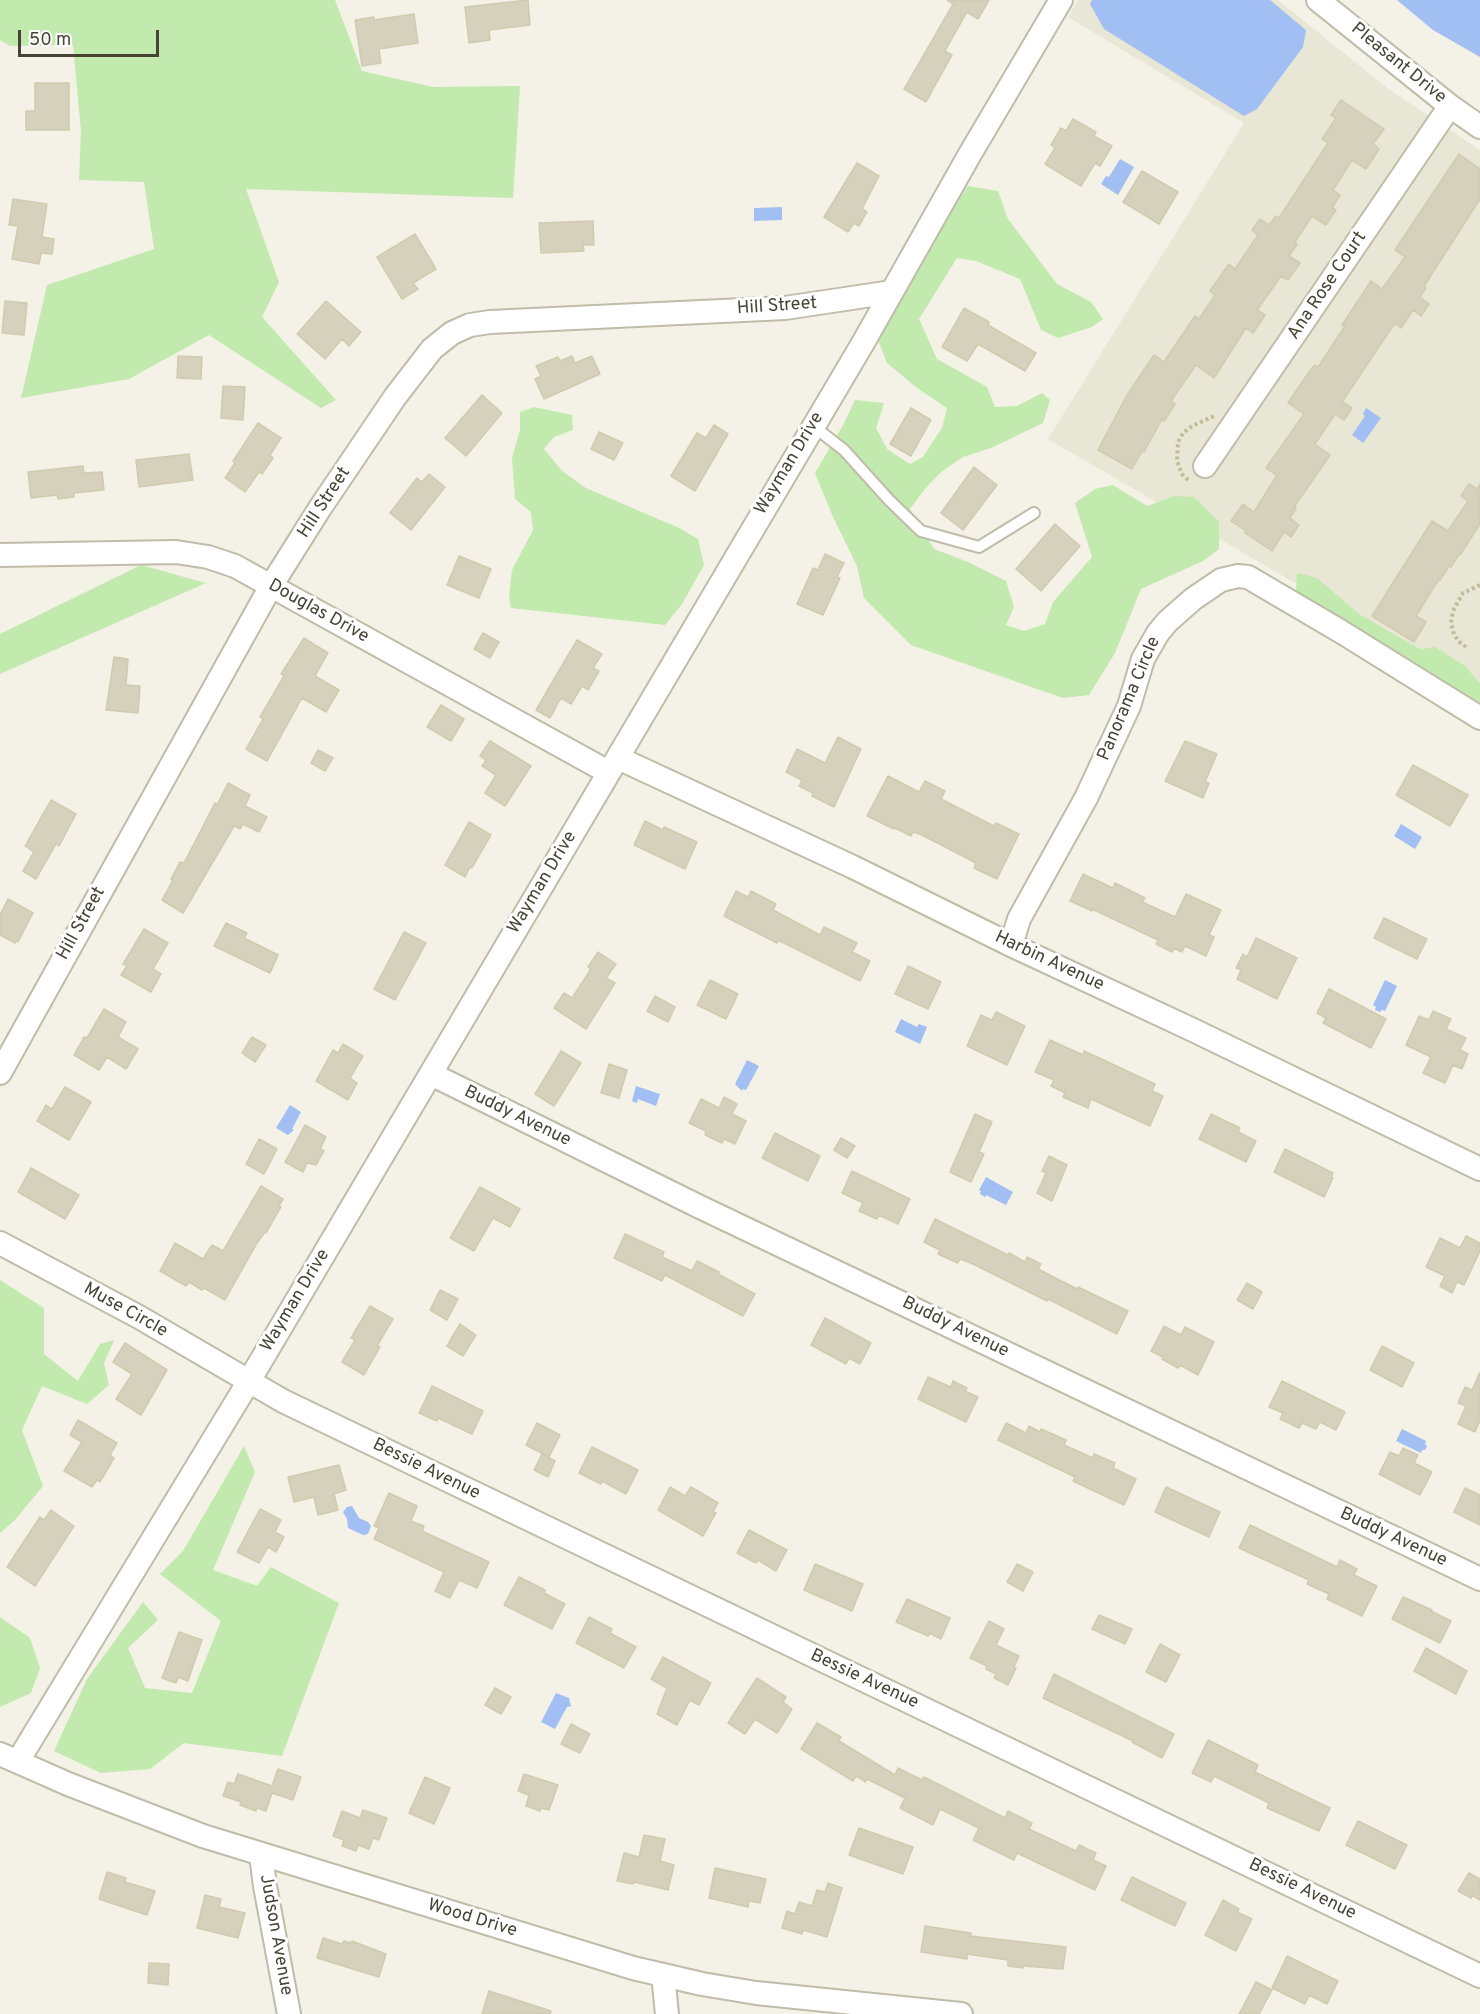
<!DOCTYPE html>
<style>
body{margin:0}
#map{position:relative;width:1480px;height:2014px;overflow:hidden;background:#f4f2e6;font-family:Overpass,sans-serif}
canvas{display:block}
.scale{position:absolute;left:18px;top:30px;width:141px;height:27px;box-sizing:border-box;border:3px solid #474435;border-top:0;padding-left:8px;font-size:18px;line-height:21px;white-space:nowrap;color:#474435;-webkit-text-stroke:4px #fff;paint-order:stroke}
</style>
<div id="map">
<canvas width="1480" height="2014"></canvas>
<div class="scale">50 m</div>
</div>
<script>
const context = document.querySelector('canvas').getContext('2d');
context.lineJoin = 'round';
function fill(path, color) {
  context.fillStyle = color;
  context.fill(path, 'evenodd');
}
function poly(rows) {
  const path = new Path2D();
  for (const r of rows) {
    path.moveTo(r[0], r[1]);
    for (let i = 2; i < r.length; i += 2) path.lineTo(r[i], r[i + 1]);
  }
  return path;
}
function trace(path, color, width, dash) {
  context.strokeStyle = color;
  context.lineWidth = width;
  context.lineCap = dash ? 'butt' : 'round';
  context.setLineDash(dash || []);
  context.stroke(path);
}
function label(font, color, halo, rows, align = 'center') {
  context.font = font + ' Overpass,sans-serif';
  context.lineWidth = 6;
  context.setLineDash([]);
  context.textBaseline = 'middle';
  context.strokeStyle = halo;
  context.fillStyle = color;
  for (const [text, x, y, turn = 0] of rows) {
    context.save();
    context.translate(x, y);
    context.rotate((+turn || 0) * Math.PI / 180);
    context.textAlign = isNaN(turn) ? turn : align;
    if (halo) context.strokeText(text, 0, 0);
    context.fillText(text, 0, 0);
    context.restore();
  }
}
fill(poly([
 [1078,0,1278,0,1387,88,1480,150,1480,691,1048,439,1244,123,1068,17]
]), '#e8e6d4');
fill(poly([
 [0,0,335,0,362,71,433,87,520,86,513,198,246,189,279,282,262,317,336,400,321,408,209,335,129,379,21,398,47,285,154,249,144,182,79,180,81,131,73,45,10,46,0,40],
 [968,186,998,191,1008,219,1057,284,1091,302,1103,319,1092,327,1058,338,1041,330,1020,279,976,261,957,258,919,319,937,359,987,387,995,407,1017,406,1042,393,1050,400,1043,423,991,448,963,457,941,472,924,490,910,509,934,549,968,562,1006,581,1014,607,1006,625,1024,631,1045,624,1053,602,1092,557,1075,503,1095,489,1113,485,1147,506,1174,496,1194,497,1219,522,1219,549,1203,561,1141,589,1115,653,1089,695,1063,698,911,645,864,598,857,566,833,517,815,473,843,425,855,400,884,403,876,428,887,449,910,464,923,457,942,428,947,408,917,388,887,363,878,340,947,214],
 [534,407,572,415,573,430,554,437,544,449,562,471,586,488,679,528,698,539,704,565,682,604,665,625,511,608,509,598,512,570,533,530,531,512,515,499,512,458,520,430,520,412],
 [141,565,206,583,0,674,0,634],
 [1297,573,1317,578,1359,614,1416,647,1422,649,1435,647,1465,666,1480,684,1480,708,1361,635,1296,591],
 [0,1280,44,1308,44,1354,78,1381,100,1344,114,1340,104,1363,109,1385,87,1404,42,1386,22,1430,43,1486,14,1521,0,1533],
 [244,1446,255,1472,213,1570,257,1586,271,1567,339,1603,282,1756,184,1743,150,1769,101,1773,54,1751,87,1679,143,1602,158,1620,128,1648,145,1688,192,1693,221,1621,160,1574,183,1551],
 [0,1617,30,1638,40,1668,31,1693,0,1707]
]), '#c2e9ae');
fill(poly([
 [1092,0,1270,0,1306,30,1303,47,1257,109,1244,116,1104,29,1090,4],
 [1397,0,1480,0,1480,57,1433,30],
 [1120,159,1134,167,1118,195,1101,184,1106,176,1109,177],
 [782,207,782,220,754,221,754,208],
 [1366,408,1381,418,1363,443,1352,435,1365,416,1363,414],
 [1401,824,1422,837,1415,849,1394,836],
 [1385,980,1397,986,1385,1011,1382,1010,1380,1012,1375,1010,1376,1007,1373,1005],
 [901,1019,917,1027,919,1024,927,1027,920,1044,895,1032],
 [747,1060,759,1066,746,1090,743,1089,742,1091,735,1084],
 [636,1086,660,1094,656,1106,638,1099,637,1103,632,1101],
 [290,1105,301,1112,292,1129,294,1130,288,1135,276,1128],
 [986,1177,1013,1192,1006,1205,986,1195,985,1197,980,1194,981,1191,979,1190],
 [1402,1429,1426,1441,1425,1444,1427,1446,1425,1450,1422,1450,1421,1453,1396,1441],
 [352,1506,359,1518,368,1522,371,1526,368,1534,363,1535,348,1528,347,1519,343,1512,347,1507],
 [556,1693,569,1698,571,1706,567,1707,555,1729,541,1722]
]), '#a1bff2');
const building = poly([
 [528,0,530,25,489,30,490,40,469,43,465,7,528,0],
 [947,0,989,0,978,19,967,12,945,51,952,55,926,102,904,89,953,4,947,0],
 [414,14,418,43,379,49,381,63,362,66,355,20,374,17,374,20,414,14],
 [35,83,69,83,69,130,26,130,26,111,35,111,35,83],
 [1341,100,1384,129,1373,144,1379,149,1366,169,1352,160,1333,190,1340,195,1332,208,1336,210,1326,225,1312,216,1295,242,1297,244,1289,256,1300,263,1288,280,1281,276,1257,310,1265,315,1253,333,1246,328,1214,378,1196,365,1171,401,1175,404,1164,421,1162,419,1144,452,1142,451,1132,469,1098,450,1127,395,1154,355,1164,362,1195,316,1199,319,1215,295,1210,291,1229,264,1235,269,1258,235,1252,230,1260,219,1269,225,1276,216,1279,218,1328,143,1322,139,1336,118,1331,115,1341,100],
 [1073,119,1096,132,1094,136,1112,146,1100,166,1095,163,1081,186,1045,164,1055,148,1051,145,1061,128,1066,131,1073,119],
 [1459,154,1480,169,1480,199,1424,286,1426,288,1420,297,1429,304,1421,316,1413,310,1401,328,1395,323,1342,402,1352,408,1344,420,1335,414,1315,444,1330,455,1294,507,1296,508,1290,518,1299,525,1291,537,1284,532,1272,551,1245,533,1246,531,1231,521,1243,504,1254,512,1277,475,1266,468,1304,414,1288,403,1309,372,1315,365,1318,367,1345,326,1342,325,1371,281,1382,289,1405,257,1395,250,1459,154],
 [857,163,879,176,862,209,867,212,859,226,854,223,848,232,824,217,857,163],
 [1142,171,1178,192,1159,224,1123,202,1142,171],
 [13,199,47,204,42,237,54,239,52,254,41,253,39,264,12,259,18,226,9,225,13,199],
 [593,221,594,245,583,245,584,251,541,253,539,223,593,221],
 [415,234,436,269,413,283,418,289,402,299,377,257,415,234],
 [5,301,27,303,24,335,2,333,5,301],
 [326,301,361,332,349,346,342,339,325,359,297,334,326,301],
 [964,308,989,322,988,325,1036,353,1025,371,978,344,967,361,942,347,964,308],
 [178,356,202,357,201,379,177,378,178,356],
 [572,356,575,363,592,356,600,374,544,399,535,379,541,376,536,366,558,357,560,361,572,356],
 [223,386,245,387,243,420,221,418,223,386],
 [482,395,502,413,466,456,445,438,482,395],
 [911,408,931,420,911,456,890,444,911,408],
 [258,423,281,438,270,455,273,458,262,474,259,472,245,492,225,478,235,463,233,461,258,423],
 [714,425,728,434,695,491,671,476,697,433,706,438,714,425],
 [599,432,623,443,614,460,591,449,599,432],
 [189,454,193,480,139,487,136,460,189,454],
 [83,466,84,473,102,472,104,490,74,493,74,497,58,499,57,495,31,498,28,472,83,466],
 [974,467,997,485,963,530,941,513,974,467],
 [429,474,445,487,411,530,390,513,417,478,422,482,429,474],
 [1469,484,1477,489,1480,484,1480,524,1460,555,1459,554,1451,567,1449,566,1440,580,1439,579,1416,616,1426,622,1414,642,1372,616,1432,521,1448,531,1468,501,1461,496,1469,484],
 [1055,524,1080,546,1041,591,1016,569,1055,524],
 [825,554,844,563,837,577,840,578,823,615,797,604,813,568,818,570,825,554],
 [459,556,491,569,479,598,447,585,459,556],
 [483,633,499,642,490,658,474,649,483,633],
 [304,638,328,653,315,676,339,690,326,712,302,698,267,761,246,749,263,719,260,717,284,676,281,674,304,638],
 [577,640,602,654,593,668,599,671,588,690,582,686,571,704,561,698,550,718,536,710,577,640],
 [114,657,128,659,126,685,140,686,138,713,106,710,114,657],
 [441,705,464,719,451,741,427,727,441,705],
 [838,737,861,749,834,807,812,796,813,793,799,786,802,780,786,772,797,749,825,763,838,737],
 [490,741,531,766,505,806,485,793,496,775,482,766,486,760,480,756,490,741],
 [1185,741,1217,754,1205,782,1209,783,1203,798,1165,781,1185,741],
 [318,750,333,758,325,771,311,763,318,750],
 [1413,765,1468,795,1450,826,1396,795,1413,765],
 [888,776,919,792,925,781,945,791,941,799,994,826,996,823,1019,834,997,879,974,868,976,863,922,835,913,832,911,836,895,828,894,829,867,816,888,776],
 [228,783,250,795,245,806,267,817,259,832,243,824,240,829,234,826,183,913,162,900,173,880,171,879,180,862,184,863,215,803,217,805,228,783],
 [51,800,76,814,59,846,56,844,36,879,23,871,34,852,25,846,51,800],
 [645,821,663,830,664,827,697,842,685,869,634,845,645,821],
 [469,822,491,835,472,868,470,867,465,877,445,865,469,822],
 [1083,874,1113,888,1115,883,1145,898,1142,902,1175,917,1186,894,1221,910,1209,935,1214,937,1206,956,1185,946,1182,952,1174,948,1172,952,1156,944,1158,940,1092,909,1092,911,1070,901,1083,874],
 [736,891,748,897,751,891,776,904,773,910,820,935,824,927,857,943,852,952,870,961,860,981,778,940,777,943,724,916,736,891],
 [8,899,33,913,18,942,16,941,15,943,0,935,0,915,8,899],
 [1384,918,1427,939,1417,959,1374,938,1384,918],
 [226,923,247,933,244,938,278,955,270,973,214,946,226,923],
 [144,929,168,943,153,969,161,974,151,992,121,975,127,966,123,964,144,929],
 [404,932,426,943,395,1000,374,989,404,932],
 [1256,938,1297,958,1277,999,1237,979,1241,970,1236,968,1243,954,1247,957,1256,938],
 [598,952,616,964,606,978,615,983,586,1029,554,1008,564,993,572,998,591,969,588,967,598,952],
 [908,966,941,982,928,1009,895,994,908,966],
 [710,980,738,994,726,1019,697,1005,710,980],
 [1329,989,1386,1019,1371,1048,1323,1023,1326,1018,1317,1013,1329,989],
 [655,996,675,1007,668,1022,647,1011,655,996],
 [104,1009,126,1022,118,1037,138,1049,126,1069,107,1057,99,1070,74,1055,84,1037,87,1038,104,1009],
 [1433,1011,1451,1019,1446,1029,1466,1038,1460,1050,1468,1054,1462,1069,1453,1065,1445,1083,1423,1073,1431,1057,1406,1045,1419,1016,1429,1020,1433,1011],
 [996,1012,1025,1026,1007,1065,967,1046,981,1015,992,1020,996,1012],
 [252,1037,266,1045,255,1062,242,1053,252,1037],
 [1050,1040,1083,1055,1084,1051,1155,1084,1152,1091,1163,1096,1150,1126,1091,1099,1088,1108,1063,1097,1065,1093,1051,1086,1054,1080,1035,1072,1050,1040],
 [343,1044,363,1056,350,1078,357,1083,348,1100,316,1081,333,1050,338,1053,343,1044],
 [561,1051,581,1063,554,1106,535,1094,561,1051],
 [609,1064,627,1070,619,1098,601,1093,609,1064],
 [65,1087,91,1102,69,1140,37,1121,46,1105,52,1109,65,1087],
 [724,1097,737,1104,732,1114,746,1121,735,1144,724,1139,722,1143,705,1135,706,1131,689,1123,701,1099,719,1108,724,1097],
 [975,1114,992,1122,979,1152,984,1154,971,1182,950,1172,975,1114],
 [1211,1114,1240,1128,1238,1132,1256,1141,1246,1162,1199,1139,1211,1114],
 [305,1125,326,1137,320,1149,324,1151,316,1165,307,1163,303,1172,285,1162,305,1125],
 [775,1133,820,1156,808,1181,762,1158,775,1133],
 [841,1138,855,1146,847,1158,834,1150,841,1138],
 [259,1139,277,1149,264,1174,246,1164,259,1139],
 [1285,1149,1333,1173,1331,1177,1333,1178,1324,1197,1274,1172,1285,1149],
 [1049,1156,1067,1165,1052,1201,1037,1193,1046,1173,1042,1171,1049,1156],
 [31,1168,79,1195,65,1219,18,1192,31,1168],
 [852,1171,910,1199,898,1224,879,1215,877,1219,859,1211,863,1203,842,1193,852,1171],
 [261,1186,283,1199,279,1206,281,1207,266,1233,265,1232,257,1243,225,1300,204,1288,202,1290,189,1282,186,1286,160,1271,175,1243,203,1259,212,1245,223,1251,261,1186],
 [480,1187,520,1209,510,1227,493,1218,474,1251,450,1238,480,1187],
 [935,1219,1008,1255,1009,1253,1025,1262,1027,1257,1041,1264,1038,1269,1077,1289,1078,1287,1128,1311,1117,1334,1048,1299,1047,1301,973,1264,960,1259,958,1263,938,1254,940,1250,924,1242,935,1219],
 [625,1234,664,1252,662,1257,692,1271,697,1261,719,1272,718,1274,755,1294,743,1316,665,1275,662,1281,614,1258,625,1234],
 [1466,1236,1480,1243,1480,1251,1464,1285,1457,1282,1452,1293,1440,1286,1445,1276,1426,1267,1440,1238,1460,1248,1466,1236],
 [1247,1283,1262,1292,1253,1309,1237,1300,1247,1283],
 [440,1290,458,1299,447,1320,430,1310,440,1290],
 [370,1306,393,1319,377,1346,380,1347,364,1375,342,1362,355,1340,351,1338,370,1306],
 [825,1318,871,1343,860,1364,849,1358,846,1364,811,1345,825,1318],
 [460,1324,476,1335,463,1356,447,1346,460,1324],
 [1164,1326,1181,1335,1185,1327,1214,1342,1198,1375,1180,1365,1178,1368,1162,1359,1163,1357,1151,1351,1164,1326],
 [125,1343,167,1370,141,1415,116,1399,132,1374,113,1362,125,1343],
 [1382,1346,1414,1363,1402,1387,1370,1370,1382,1346],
 [1480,1372,1480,1420,1475,1432,1458,1424,1466,1406,1458,1403,1465,1387,1472,1390,1480,1372],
 [928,1377,951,1387,953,1381,967,1388,965,1391,978,1397,966,1422,918,1399,928,1377],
 [1282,1381,1345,1412,1336,1430,1320,1422,1316,1429,1302,1423,1299,1428,1280,1419,1283,1413,1269,1407,1282,1381],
 [432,1386,483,1411,472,1434,438,1418,437,1421,419,1413,432,1386],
 [78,1420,117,1443,110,1455,114,1458,100,1482,97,1480,92,1487,64,1471,82,1442,70,1435,78,1420],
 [537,1423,560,1435,549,1457,526,1445,537,1423],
 [1006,1423,1026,1433,1029,1426,1040,1432,1041,1429,1066,1440,1064,1445,1093,1458,1094,1454,1115,1463,1113,1468,1136,1479,1124,1505,1073,1481,1075,1477,998,1440,1006,1423],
 [592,1447,638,1470,626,1494,602,1481,601,1484,579,1473,592,1447],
 [1403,1448,1418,1455,1414,1463,1432,1472,1420,1495,1379,1474,1390,1452,1399,1456,1403,1448],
 [542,1454,555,1461,548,1477,534,1470,542,1454],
 [339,1465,346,1490,334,1494,338,1510,318,1515,314,1497,294,1502,288,1477,339,1465],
 [670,1487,685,1496,691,1487,718,1503,713,1512,716,1513,703,1536,658,1510,670,1487],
 [1166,1487,1220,1512,1209,1537,1155,1512,1166,1487],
 [1465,1488,1480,1495,1480,1525,1454,1512,1465,1488],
 [389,1493,417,1506,411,1521,424,1526,422,1531,489,1562,477,1588,459,1580,450,1598,435,1591,444,1572,374,1539,379,1528,374,1526,389,1493],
 [260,1509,281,1520,275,1532,284,1537,276,1552,268,1547,259,1563,237,1552,260,1509],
 [51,1510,74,1526,35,1586,7,1567,40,1517,44,1520,51,1510],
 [1250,1525,1337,1567,1340,1560,1357,1569,1354,1575,1377,1586,1362,1616,1327,1599,1329,1594,1307,1584,1309,1580,1239,1548,1250,1525],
 [749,1530,787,1550,776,1571,758,1560,756,1563,737,1553,749,1530],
 [815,1564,863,1584,852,1611,804,1590,815,1564],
 [1017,1564,1033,1572,1023,1591,1007,1582,1017,1564],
 [519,1577,545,1590,544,1593,565,1604,552,1629,504,1605,519,1577],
 [1403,1597,1432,1610,1431,1611,1451,1621,1440,1643,1392,1619,1403,1597],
 [907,1599,950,1618,941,1639,929,1633,928,1636,896,1622,907,1599],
 [1099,1615,1132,1629,1125,1644,1092,1629,1099,1615],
 [589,1617,612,1629,610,1633,636,1647,624,1668,576,1643,589,1617],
 [989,1621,1004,1629,996,1645,1019,1656,1014,1667,1016,1668,1008,1685,994,1678,996,1674,986,1669,987,1666,970,1658,989,1621],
 [179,1632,202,1640,188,1681,178,1677,176,1683,162,1678,179,1632],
 [1160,1644,1180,1655,1166,1682,1146,1672,1160,1644],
 [1426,1648,1467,1671,1456,1694,1414,1671,1426,1648],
 [663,1657,711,1683,699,1705,690,1700,677,1725,657,1714,667,1688,651,1679,663,1657],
 [1054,1674,1174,1734,1162,1758,1132,1742,1133,1741,1043,1698,1054,1674],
 [757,1678,786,1697,783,1702,792,1709,777,1733,755,1719,745,1734,728,1723,757,1678],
 [495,1688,511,1697,501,1714,485,1705,495,1688],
 [817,1723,841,1737,839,1741,895,1775,898,1768,922,1780,924,1777,1005,1818,1008,1811,1032,1823,1029,1829,1076,1851,1079,1845,1096,1853,1093,1860,1106,1866,1095,1890,1017,1853,1014,1860,973,1840,979,1828,940,1809,933,1825,900,1808,905,1798,867,1779,865,1782,856,1776,853,1781,801,1749,817,1723],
 [571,1724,590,1734,580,1753,561,1744,571,1724],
 [1208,1740,1258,1765,1255,1772,1330,1808,1319,1831,1267,1808,1269,1803,1214,1776,1211,1782,1192,1773,1208,1740],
 [278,1769,301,1777,293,1800,272,1793,266,1811,257,1808,256,1811,240,1805,241,1802,223,1796,228,1782,234,1784,238,1774,272,1786,278,1769],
 [524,1774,558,1785,549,1810,541,1808,540,1811,526,1806,529,1795,518,1791,524,1774],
 [425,1777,450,1788,434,1824,409,1813,425,1777],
 [363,1810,387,1818,379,1840,373,1838,369,1849,358,1845,356,1851,342,1846,344,1840,333,1836,342,1811,360,1818,363,1810],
 [1358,1821,1407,1845,1395,1869,1346,1845,1358,1821],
 [859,1828,913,1847,903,1874,849,1855,859,1828],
 [644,1835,665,1839,660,1861,674,1865,668,1890,634,1882,633,1884,617,1881,624,1853,639,1857,644,1835],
 [715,1868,766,1879,760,1903,749,1901,748,1907,709,1898,715,1868],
 [107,1872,126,1878,125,1882,155,1891,147,1915,99,1899,107,1872],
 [1469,1873,1480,1879,1480,1900,1472,1895,1471,1898,1458,1891,1469,1873],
 [1132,1877,1186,1903,1175,1926,1121,1900,1132,1877],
 [828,1883,842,1888,827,1937,803,1930,802,1934,782,1928,787,1911,795,1914,799,1902,812,1906,817,1890,825,1892,828,1883],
 [205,1895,221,1899,219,1907,245,1913,238,1938,197,1928,205,1895],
 [1223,1900,1239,1909,1237,1912,1252,1919,1236,1951,1205,1935,1223,1900],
 [925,1926,971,1933,970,1936,1066,1947,1063,1969,1023,1966,1023,1968,1008,1966,1008,1960,967,1954,967,1959,921,1952,925,1926],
 [323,1938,342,1944,344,1941,351,1943,352,1941,386,1954,379,1977,317,1958,323,1938],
 [1287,1956,1338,1981,1327,2004,1309,1995,1305,2004,1272,1988,1287,1956],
 [149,1963,169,1964,168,1985,148,1983,149,1963],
 [1256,1982,1272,1990,1259,2014,1239,2014,1256,1982],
 [489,1991,551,2011,550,2014,482,2014,489,1991]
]);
fill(building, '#d5d1bc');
trace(building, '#d0cbaf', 1.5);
const lane = poly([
 [813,426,844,450,889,500,921,531,979,547,1034,513]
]);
const street = poly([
 [1318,0,1450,106,1480,127],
 [1205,466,1450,106],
 [0,555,176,552,208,557,235,566,271,586,608,772],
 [618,758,853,867,1011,945,1193,1030,1480,1169],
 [1011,945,1019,919,1086,798,1129,706,1143,659,1158,633,1167,622,1193,599,1221,580,1238,576,1248,577,1340,631,1480,718],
 [0,1073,271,586,320,508,395,397,432,349,452,333,470,325,490,322,785,308,892,292],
 [431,1074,700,1207,1480,1579],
 [0,1243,139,1317,283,1401,1480,1976],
 [0,1754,68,1784,203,1836,633,1968,702,1984,756,1993,961,2014],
 [18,1761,249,1381,863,343,970,154,1061,0],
 [261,1855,265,1886,289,2014],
 [663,1975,667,2014]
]);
trace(lane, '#bfbca9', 14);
trace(street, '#bfbca9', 26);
trace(poly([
 [1188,480,1182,474,1177,461,1178,442,1183,433,1192,426,1214,416],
 [1466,647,1458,641,1454,634,1451,623,1453,611,1463,593,1480,585]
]), '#c1bc9a', 4, [3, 3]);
trace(lane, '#fff', 10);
trace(street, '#fff', 22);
label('18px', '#474435', '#fff', [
 ["Pleasant Drive",1398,64,39],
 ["Ana Rose Court",1328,286,-56],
 ["Hill Street",777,307,-4],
 ["Wayman Drive",790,464,-59],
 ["Hill Street",325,503,-57],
 ["Douglas Drive",318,612,29],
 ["Panorama Circle",1130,699,-67],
 ["Wayman Drive",543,883,-59],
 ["Hill Street",82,924,-61],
 ["Harbin Avenue",1049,962,25],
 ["Buddy Avenue",517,1117,26],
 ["Wayman Drive",296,1301,-59],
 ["Muse Circle",125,1311,29],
 ["Buddy Avenue",955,1328,26],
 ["Bessie Avenue",426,1470,26],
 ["Buddy Avenue",1393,1538,25],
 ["Bessie Avenue",864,1680,25],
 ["Bessie Avenue",1302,1890,26],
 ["Wood Drive",472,1919,17],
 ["Judson Avenue",275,1935,80]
]);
</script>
